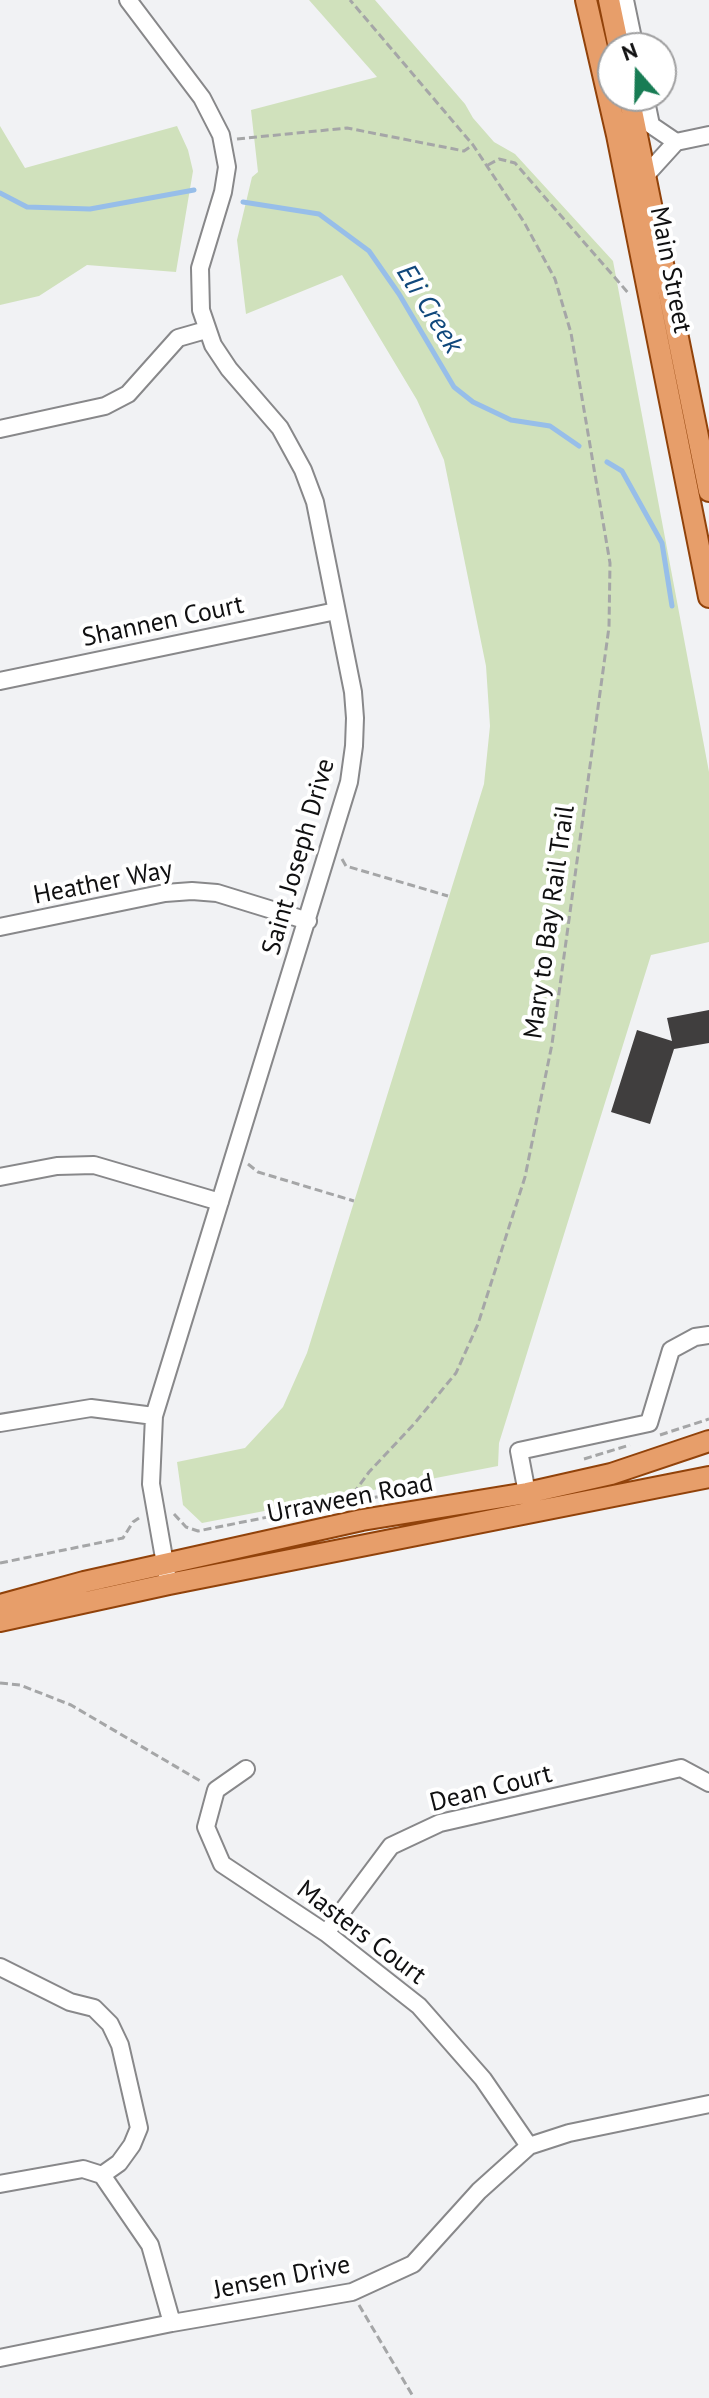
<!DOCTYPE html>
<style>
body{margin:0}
#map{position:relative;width:709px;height:2398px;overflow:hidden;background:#f1f2f4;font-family:"PT Sans",sans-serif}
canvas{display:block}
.north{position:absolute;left:597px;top:32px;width:80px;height:80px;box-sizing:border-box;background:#fff;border:2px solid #9f9fa0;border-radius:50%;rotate:340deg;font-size:22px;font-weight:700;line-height:32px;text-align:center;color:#101011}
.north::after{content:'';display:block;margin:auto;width:28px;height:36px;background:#187c54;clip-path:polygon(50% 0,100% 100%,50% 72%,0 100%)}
</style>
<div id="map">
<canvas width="709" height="2398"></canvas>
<div class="north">N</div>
</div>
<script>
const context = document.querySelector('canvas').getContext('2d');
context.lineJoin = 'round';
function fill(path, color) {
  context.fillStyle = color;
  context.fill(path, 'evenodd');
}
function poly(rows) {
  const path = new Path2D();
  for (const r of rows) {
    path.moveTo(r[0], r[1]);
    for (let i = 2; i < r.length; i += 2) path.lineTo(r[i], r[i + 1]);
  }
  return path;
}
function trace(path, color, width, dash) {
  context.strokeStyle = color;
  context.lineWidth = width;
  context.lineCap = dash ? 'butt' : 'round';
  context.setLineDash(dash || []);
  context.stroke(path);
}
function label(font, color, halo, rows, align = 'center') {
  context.font = font + ' "PT Sans",sans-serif';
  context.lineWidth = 8;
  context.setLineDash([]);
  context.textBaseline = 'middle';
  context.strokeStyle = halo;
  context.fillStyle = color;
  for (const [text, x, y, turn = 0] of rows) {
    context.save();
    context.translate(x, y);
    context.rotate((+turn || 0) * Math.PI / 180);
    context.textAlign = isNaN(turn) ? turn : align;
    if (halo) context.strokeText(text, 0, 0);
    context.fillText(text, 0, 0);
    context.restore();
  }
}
fill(poly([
 [309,0,375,0,465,104,473,118,494,142,515,154,613,261,709,772,709,942,651,955,499,1443,498,1466,202,1523,183,1505,177,1462,245,1448,283,1407,307,1353,484,784,490,726,486,666,444,460,417,400,342,275,246,314,237,240,252,177,258,172,251,110,377,77],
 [0,126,25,168,177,126,188,150,193,171,176,272,87,265,39,296,0,305]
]), '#d0e1bc');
trace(poly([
 [0,193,27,207,90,209,194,190],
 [243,202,319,214,369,251,399,294,454,387,473,402,511,420,550,426,579,446],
 [607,462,622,471,662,543,672,606]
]), '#97bee9', 5);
fill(poly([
 [709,1010,709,1043,674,1049,650,1124,611,1112,637,1030,672,1041,667,1018]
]), '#403e3e');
const minor = poly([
 [128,0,202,98,221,135,227,167,223,192,200,268,201,310,213,345,229,369,280,428,303,470,315,502,353,692,355,718,354,746,349,782,154,1416,151,1484,167,1575],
 [625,0,635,48],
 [645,96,651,125,676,142],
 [646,175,676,142,709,135],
 [0,429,105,406,128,394,178,338,206,330],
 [0,681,336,611],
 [0,927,165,893,192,891,217,893,308,921],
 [0,1177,57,1166,94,1165,220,1202],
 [0,1423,91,1408,154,1416],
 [527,1493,519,1451,649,1423,671,1350,695,1337,709,1335],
 [246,1769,216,1790,206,1827,222,1864,326,1933,419,2006,483,2079,529,2146],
 [326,1933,391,1846,440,1823,681,1768,709,1783],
 [0,1967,70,2002,94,2008,110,2024,120,2045,139,2128,132,2145,119,2163,102,2175],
 [0,2184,83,2169,102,2175,150,2245,172,2323],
 [0,2358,172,2323,352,2292,413,2264,479,2191,529,2146,569,2133,709,2104]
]);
const major = poly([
 [586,0,617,135,709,597],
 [609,0,619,48],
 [629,96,709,491],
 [0,1605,84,1582,362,1520,527,1493,611,1474,709,1441],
 [0,1621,169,1584,709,1477]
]);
trace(minor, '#88888a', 20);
trace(major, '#91420a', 24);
trace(poly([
 [237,139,347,128,464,151,473,145],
 [488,165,499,159,515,163,630,295],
 [342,859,346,866,448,896],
 [248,1164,258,1172,354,1201],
 [660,1435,709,1419],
 [584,1459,630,1445],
 [348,1501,384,1496],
 [174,1514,186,1527,198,1531,348,1501,369,1472,414,1424,456,1373,478,1324,525,1177,552,1044,609,627,610,563,571,333,555,279,524,222,473,145,350,0],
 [0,1563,123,1538,133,1522,139,1518],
 [0,1683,20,1685,71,1705,202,1782],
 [359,2305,414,2398]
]), '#a5a6a7', 3, [8, 4]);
trace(minor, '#fff', 16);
trace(major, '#e79e6a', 20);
label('26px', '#101011', '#fff', [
 ["Main Street",670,270,79],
 ["Shannen Court",163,622,-12],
 ["Saint Joseph Drive",299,857,-74],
 ["Heather Way",103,883,-11],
 ["Mary to Bay Rail Trail",550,922,-82],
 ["Urraween Road",350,1499,-11],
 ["Dean Court",491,1789,-14],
 ["Masters Court",361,1933,37],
 ["Jensen Drive",282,2278,-11]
]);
label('italic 28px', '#10487c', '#fff', [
 ["Eli Creek",429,309,58]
]);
</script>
